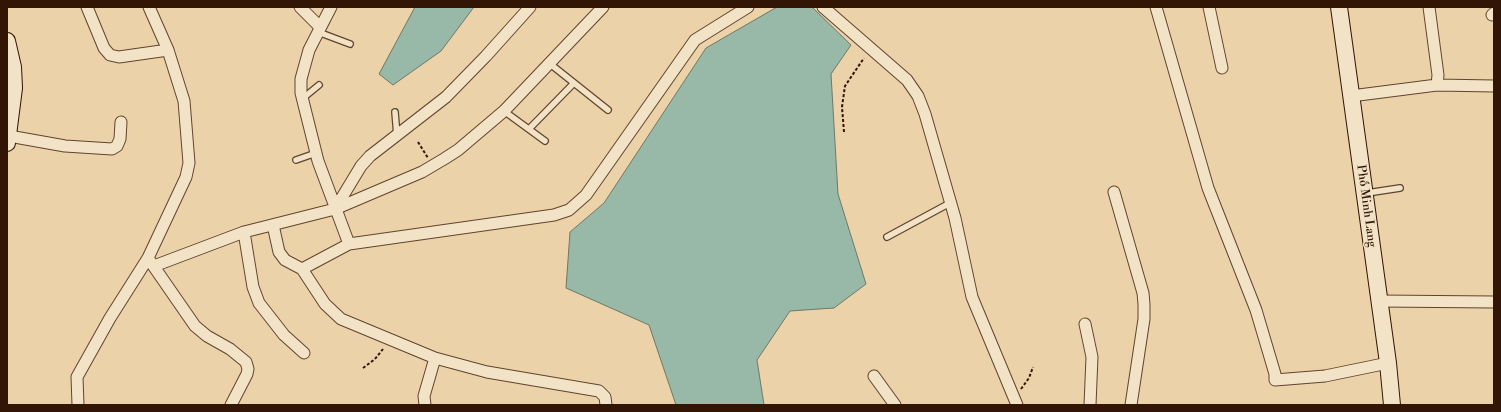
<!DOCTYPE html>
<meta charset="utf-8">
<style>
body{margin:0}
#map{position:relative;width:1501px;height:412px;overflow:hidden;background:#ebd2a8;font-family:"Libre Bodoni",serif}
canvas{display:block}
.frame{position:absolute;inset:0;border:8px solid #321505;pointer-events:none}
</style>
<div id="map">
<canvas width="1501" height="412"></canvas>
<div class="frame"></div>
</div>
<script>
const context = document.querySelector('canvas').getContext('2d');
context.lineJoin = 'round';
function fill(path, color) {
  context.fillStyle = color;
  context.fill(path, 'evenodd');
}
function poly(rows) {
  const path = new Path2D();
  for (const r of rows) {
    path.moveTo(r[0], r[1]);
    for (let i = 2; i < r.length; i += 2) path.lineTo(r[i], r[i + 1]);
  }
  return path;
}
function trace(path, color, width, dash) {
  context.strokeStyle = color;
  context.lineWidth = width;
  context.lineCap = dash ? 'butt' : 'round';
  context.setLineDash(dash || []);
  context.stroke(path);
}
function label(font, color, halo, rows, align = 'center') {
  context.font = font + ' "Libre Bodoni",serif';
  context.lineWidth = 3;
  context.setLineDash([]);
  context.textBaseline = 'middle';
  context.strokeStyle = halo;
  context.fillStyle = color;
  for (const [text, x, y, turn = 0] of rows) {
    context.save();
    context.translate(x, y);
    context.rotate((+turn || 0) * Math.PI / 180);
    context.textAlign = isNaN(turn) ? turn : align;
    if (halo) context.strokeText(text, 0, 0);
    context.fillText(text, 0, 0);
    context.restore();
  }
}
const water = poly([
 [415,7,474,7,441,51,393,85,379,74,415,7],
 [777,7,812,7,851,45,831,74,838,194,866,284,834,308,790,311,757,360,764,405,676,405,649,325,566,288,570,232,604,203,706,48,777,7]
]);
fill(water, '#98b8a8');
trace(water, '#6f7767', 1);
const lane = poly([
 [318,32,350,44],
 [549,63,608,110],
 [302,99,319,85],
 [504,111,545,141],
 [395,112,397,136],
 [529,129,574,83],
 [296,160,316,153],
 [1367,193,1400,188],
 [887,237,950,203]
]);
const street = poly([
 [87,7,104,48,110,55,119,57,168,50],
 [300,7,320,27],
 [331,7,309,50,301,79,301,93,318,161,349,244],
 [823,7,907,80,918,96,925,114,955,218,972,297,1017,405],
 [1156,7,1208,188,1256,310,1275,374,1275,380,1325,376,1388,363],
 [1209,7,1222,68],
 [1429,7,1438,75,1437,85],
 [1492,15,1494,13],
 [1351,96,1437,85,1494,86],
 [9,136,65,146,112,149,117,146,120,139,121,122],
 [1114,192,1143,293,1144,304,1144,319,1131,405],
 [335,209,361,166,370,156,446,97,486,56,530,7],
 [273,225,279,252,285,260,302,269,325,304,341,319,435,358,487,372,599,391,605,397,606,405],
 [244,232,253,287,259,303,284,335,304,353],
 [150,261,195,326,207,336,230,349,246,362,248,369,247,374,231,405],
 [154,266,244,232,335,209,422,172,444,159,458,150,504,111,603,7],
 [302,269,349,244,554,215,569,210,586,195,695,40,748,7],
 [1379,301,1494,302],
 [1085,324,1092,357,1090,405],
 [874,376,895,405],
 [78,405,77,377,110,318,148,258,186,177,189,163,184,101,168,50,149,7],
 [425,405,424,396,435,358]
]);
const secondary = poly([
 [1339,7,1388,363,1392,405],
 [7,41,13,67,14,88,7,143]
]);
trace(lane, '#60442e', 8);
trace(street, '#60442e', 13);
trace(secondary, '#321505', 18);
trace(poly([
 [844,132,842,107,845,86,864,58],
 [418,142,428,158],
 [363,368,375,359,383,349],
 [1021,389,1029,378,1033,367]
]), '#321505', 2, [3, 2]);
trace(lane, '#f2e2c6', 5.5);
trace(street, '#f2e2c6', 11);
trace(secondary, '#f2e2c6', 16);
label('12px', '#321505', '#f2e2c6', [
 ["Phố Minh Lang",1366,206,82]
]);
</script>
